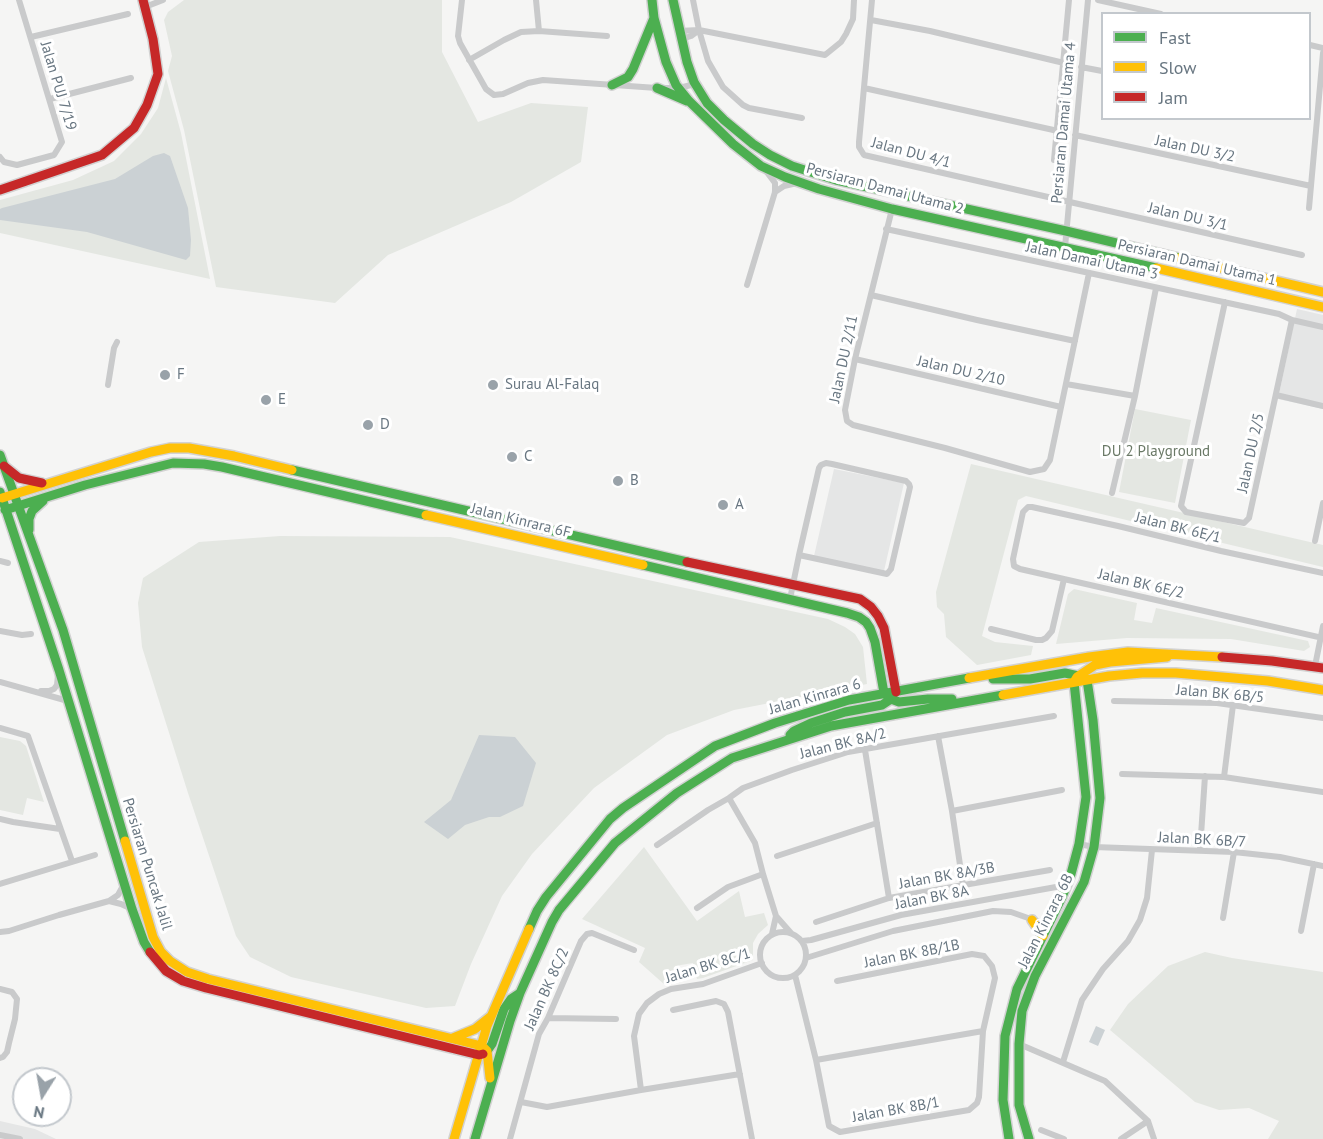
<!DOCTYPE html>
<style>
body{margin:0}
#map{position:relative;width:1323px;height:1139px;overflow:hidden;background:#f5f5f4;font-family:"PT Sans",sans-serif}
canvas{display:block}
.legend{position:absolute;left:1101px;top:12px;width:210px;height:108px;box-sizing:border-box;background:#fff;border:2px solid #c3c8cd;margin:0;padding:8px 10px;list-style:none;font-size:18px;color:#687681}
.legend li{display:flex;align-items:center;gap:12px;height:30px}
.legend b{width:30px;border:2px solid #c3c8cd}
.north{position:absolute;left:12px;top:1067px;width:60px;height:60px;box-sizing:border-box;background:#fff;border:2px solid #c3c8cd;border-radius:50%;rotate:191deg;font-size:16px;font-weight:700;line-height:24px;text-align:center;color:#687681}
.north::after{content:'';display:block;margin:auto;width:21px;height:27px;background:#99a2a9;clip-path:polygon(50% 0,100% 100%,50% 72%,0 100%)}
</style>
<div id="map">
<canvas width="1323" height="1139"></canvas>
<ul class="legend">
<li><b style="height:8px;background:#4caf50"></b>Fast</li>
<li><b style="height:8px;background:#ffc107"></b>Slow</li>
<li><b style="height:8px;background:#c62828"></b>Jam</li>
</ul>
<div class="north">N</div>
</div>
<script>
const context = document.querySelector('canvas').getContext('2d');
context.lineJoin = 'round';
function fill(path, color) {
  context.fillStyle = color;
  context.fill(path, 'evenodd');
}
function poly(rows) {
  const path = new Path2D();
  for (const r of rows) {
    if (r.length === 3) {
      path.moveTo(r[0] + r[2], r[1]);
      path.arc(r[0], r[1], r[2], 0, 2 * Math.PI);
      continue;
    }
    path.moveTo(r[0], r[1]);
    for (let i = 2; i < r.length; i += 2) path.lineTo(r[i], r[i + 1]);
  }
  return path;
}
function trace(path, color, width, dash) {
  context.strokeStyle = color;
  context.lineWidth = width;
  context.lineCap = dash ? 'butt' : 'round';
  context.setLineDash(dash || []);
  context.stroke(path);
}
function label(font, color, halo, rows, align = 'center') {
  context.font = font + ' "PT Sans",sans-serif';
  context.lineWidth = 6;
  context.setLineDash([]);
  context.textBaseline = 'middle';
  context.strokeStyle = halo;
  context.fillStyle = color;
  for (const [text, x, y, turn = 0] of rows) {
    context.save();
    context.translate(x, y);
    context.rotate((+turn || 0) * Math.PI / 180);
    context.textAlign = isNaN(turn) ? turn : align;
    if (halo) context.strokeText(text, 0, 0);
    context.fillText(text, 0, 0);
    context.restore();
  }
}
fill(poly([
 [1297,309,1323,315,1323,409,1278,399],
 [834,469,904,483,884,571,814,556],
 [0,1121,35,1129,56,1139,0,1139]
]), '#e5e6e6');
fill(poly([
 [184,0,442,0,442,52,478,122,531,103,588,107,581,162,511,202,388,255,335,303,216,287,184,130,168,71,172,56,164,20,168,12],
 [166,78,181,133,210,279,0,233,0,200,73,180,114,161,141,134,158,108],
 [1135,409,1191,420,1175,503,1119,492],
 [971,464,1323,545,1323,567,1026,496,1018,500,982,636,995,642,1033,646,1031,655,977,665,946,637,944,614,937,607,936,592],
 [280,536,450,537,828,619,845,627,855,634,863,647,867,684,734,710,667,735,594,788,532,854,502,896,471,964,455,1006,426,1008,291,977,250,957,236,936,188,793,142,647,138,603,143,578,199,542],
 [1074,589,1137,603,1134,620,1152,623,1156,608,1308,641,1310,647,1304,651,1231,639,1127,638,1056,644,1068,594],
 [0,737,20,741,26,746,44,802,27,798,23,815,0,810],
 [644,847,697,921,739,891,745,917,764,913,768,925,758,934,753,943,753,960,703,978,697,979,693,963,675,966,678,982,665,985,639,962,645,948,582,919],
 [1205,952,1232,958,1323,972,1323,1139,1268,1139,1279,1121,1249,1108,1219,1110,1195,1102,1110,1030,1128,1004,1168,966]
]), '#e4e7e2');
fill(poly([
 [164,153,170,156,188,208,191,240,190,256,186,260,87,232,0,220,0,209,2,208,115,179,153,156],
 [479,735,515,737,536,763,523,806,500,817,489,817,465,825,448,839,424,822,451,800],
 [1096,1026,1105,1030,1098,1046,1089,1042]
]), '#cbd1d4');
const fast = poly([
 [652,0,654,18,666,62,676,85,689,101,733,144,761,166,785,177,819,189,892,209,1156,268],
 [673,0,687,62,694,82,707,103,724,120,753,144,770,155,792,166,836,180,1066,231,1179,258],
 [612,85,628,77,633,69,654,18],
 [657,88,687,101],
 [0,455,63,630,125,841],
 [292,470,687,562],
 [0,492,59,670,132,909,144,942,150,952],
 [5,510,85,485,173,463,204,464,222,467,426,515],
 [29,530,29,519,32,511,43,501],
 [643,565,847,613,859,617,866,622,870,628,875,642,884,693,891,699,899,702,928,699,952,699],
 [993,679,1030,679,1065,673,1083,677],
 [790,735,794,731,811,723,845,712,882,705,891,699,893,696],
 [529,929,537,911,546,897,610,819,623,808,715,746,775,723,849,700,969,678],
 [487,1051,492,1044,504,1009,511,999,520,993],
 [475,1139,510,1021,520,993,552,922,559,910,615,843,677,793,732,758,831,726,1003,695],
 [1009,1139,1003,1100,1005,1036,1017,989,1062,897,1071,874,1079,844,1086,797,1074,682],
 [1029,1139,1019,1105,1019,1044,1022,1011,1035,976,1084,882,1094,847,1100,798,1093,720,1087,680]
]);
const slow = poly([
 [1179,258,1323,292],
 [1156,268,1323,307],
 [2,498,151,452,170,448,189,448,234,456,292,470],
 [426,515,643,565],
 [969,678,1089,657,1128,652,1222,657],
 [1074,682,1077,677,1095,665,1110,662,1167,657],
 [1003,695,1109,676,1142,673,1176,673,1268,681,1323,690],
 [125,841,153,937,161,952,170,961,187,972,208,979,482,1046,487,1051,490,1078],
 [1032,920,1043,936],
 [453,1038,475,1029,490,1017],
 [454,1139,487,1026,529,929]
]);
const jam = poly([
 [0,190,102,155,134,128,147,105,158,74,153,39,143,0],
 [4,466,19,478,42,483],
 [687,562,860,599,871,607,878,616,884,628,896,692],
 [1222,657,1272,661,1323,668],
 [150,952,166,971,183,981,206,988,479,1055,483,1054]
]);
trace(fast, '#d2d2d2', 12);
trace(slow, '#d2d2d2', 12);
trace(jam, '#d2d2d2', 12);
trace(poly([
 [462,0,458,36,460,43,486,89,494,95,503,94,528,83,543,80,657,88,679,88,695,84],
 [536,0,539,31],
 [693,0,699,30,708,61,723,87,743,105,749,108,802,118],
 [872,0,859,142,859,147,864,155,1302,255],
 [1098,0,1161,14],
 [145,7,163,0],
 [871,20,930,31,1064,63],
 [679,31,699,30,825,55,841,42,846,34,853,19,854,0],
 [31,37,128,14],
 [682,39,691,36,699,30],
 [1310,45,1323,48],
 [469,60,504,40,521,32,539,31,607,36],
 [1081,67,1102,71],
 [864,88,1058,131],
 [50,99,131,78],
 [1075,135,1311,186],
 [0,157,4,162,17,165,54,155,62,142,19,0],
 [1054,160,1069,0],
 [775,192,784,186,797,183],
 [1309,208,1323,53],
 [892,209,855,359,845,410,847,421,853,425,945,448,1030,472,1044,469,1050,460,1089,273],
 [886,229,1279,314,1292,320,1323,327],
 [1065,247,1088,0],
 [747,285,775,192,775,183,766,171],
 [871,295,977,320,1075,341],
 [1225,302,1181,506,1186,512,1244,523,1249,518,1292,320],
 [855,359,1061,407],
 [1066,384,1135,396],
 [108,385,114,348,117,342],
 [1276,395,1323,406],
 [1112,493,1135,396,1156,288],
 [1315,541,1323,503],
 [0,561,8,563],
 [1323,573,1221,551,1118,526,1032,507,1028,507,1023,512,1013,559,1014,566,1020,569,1323,638],
 [790,599,799,555,819,468,821,465,826,463,832,464,906,481,909,484,910,487,891,569,887,574,799,555],
 [991,629,1036,640,1042,640,1046,638,1052,631,1064,579],
 [0,631,22,635,31,634],
 [1315,666,1323,626],
 [0,682,68,701],
 [41,691,49,691,54,689,57,685,58,675],
 [1114,701,1217,703,1323,718],
 [0,728,28,736,72,861],
 [938,736,952,811,963,885],
 [865,750,889,898],
 [1122,774,1224,777,1323,792],
 [1224,777,1233,705],
 [729,798,755,843,763,874,776,916,791,933],
 [952,811,1062,790],
 [0,819,13,822,60,829],
 [1079,844,1094,847,1234,852,1280,857,1323,866],
 [657,845,708,810,729,798,743,788,792,770,848,752,1054,716],
 [1200,850,1205,776],
 [777,856,877,823],
 [0,884,95,855],
 [109,901,121,904,132,909],
 [697,908,728,887,763,874],
 [1223,918,1234,852],
 [816,922,889,898,1050,870],
 [1301,931,1314,864],
 [783,955,23],
 [0,932,9,931,59,915,109,901,118,895,124,884],
 [772,934,776,916],
 [802,941,811,940,901,915,1067,885],
 [806,958,893,931,993,911,1011,912,1048,925],
 [795,975,816,1060,829,1126,840,1132,969,1110,977,1103,979,1097,983,1031,995,978,992,966,984,956,972,954,837,981],
 [0,989,12,992,17,999,15,1019,9,1043,7,1052,3,1057,0,1058],
 [673,1010,716,1001,724,1004,728,1012,752,1139],
 [548,1018,616,1019],
 [1019,1044,1105,1081,1148,1121,1154,1139],
 [816,1060,983,1031],
 [1063,1062,1082,1000,1103,969,1128,941,1140,920,1147,898,1152,850],
 [641,1090,634,1036,639,1014,647,1003,659,994,671,989,703,984,762,963],
 [521,1102,547,1107,641,1090,740,1074],
 [1041,1130,1064,1139],
 [0,1135,20,1139],
 [510,1139,539,1034,548,1018,581,941,587,934,592,933,634,950],
 [1121,1139,1148,1121]
]), '#c9cacb', 6);
trace(fast, '#4caf50', 9);
trace(slow, '#ffc107', 9);
trace(jam, '#c62828', 9);
for (const [x, y, r, color] of [
 [165,375,6,"#99a2a9"],
 [493,385,6,"#99a2a9"],
 [266,400,6,"#99a2a9"],
 [368,425,6,"#99a2a9"],
 [512,457,6,"#99a2a9"],
 [618,481,6,"#99a2a9"],
 [723,505,6,"#99a2a9"]
]) {
  const dot = new Path2D();
  dot.arc(x, y, r, 0, 2 * Math.PI);
  context.fillStyle = color;
  context.fill(dot);
  trace(dot, '#fff', 2);
}
label('15px', '#687681', '#fff', [
 ["Jalan PUJ 7/19",58,86,73],
 ["Persiaran Damai Utama 4",1064,123,-85],
 ["Jalan DU 3/2",1195,149,12],
 ["Jalan DU 4/1",911,153,15],
 ["Persiaran Damai Utama 2",885,189,15],
 ["Jalan DU 3/1",1188,217,13],
 ["Jalan Damai Utama 3",1092,261,12],
 ["Persiaran Damai Utama 1",1197,263,13],
 ["Jalan DU 2/11",844,359,-78],
 ["Jalan DU 2/10",961,371,13],
 ["Jalan DU 2/5",1251,453,-78],
 ["Jalan Kinrara 6F",521,521,14],
 ["Jalan BK 6E/1",1178,528,14],
 ["Jalan BK 6E/2",1141,584,13],
 ["Jalan BK 6B/5",1220,694,5],
 ["Jalan Kinrara 6",815,697,-16],
 ["Jalan BK 8A/2",843,744,-14],
 ["Jalan BK 6B/7",1202,840,3],
 ["Persiaran Puncak Jalil",147,864,73],
 ["Jalan BK 8A/3B",947,876,-10],
 ["Jalan BK 8A",932,898,-11],
 ["Jalan Kinrara 6B",1046,921,-63],
 ["Jalan BK 8B/1B",912,954,-11],
 ["Jalan BK 8C/1",708,966,-17],
 ["Jalan BK 8C/2",547,989,-66],
 ["Jalan BK 8B/1",896,1110,-10]
]);
label('15px', '#687681', '#fff', [
 ["F",177,375],
 ["Surau Al-Falaq",505,385],
 ["E",278,400],
 ["D",380,425],
 ["C",524,457],
 ["B",630,481],
 ["A",735,505]
], 'left');
label('15px', '#6a7966', '#fff', [
 ["DU 2 Playground",1156,452]
]);
</script>
